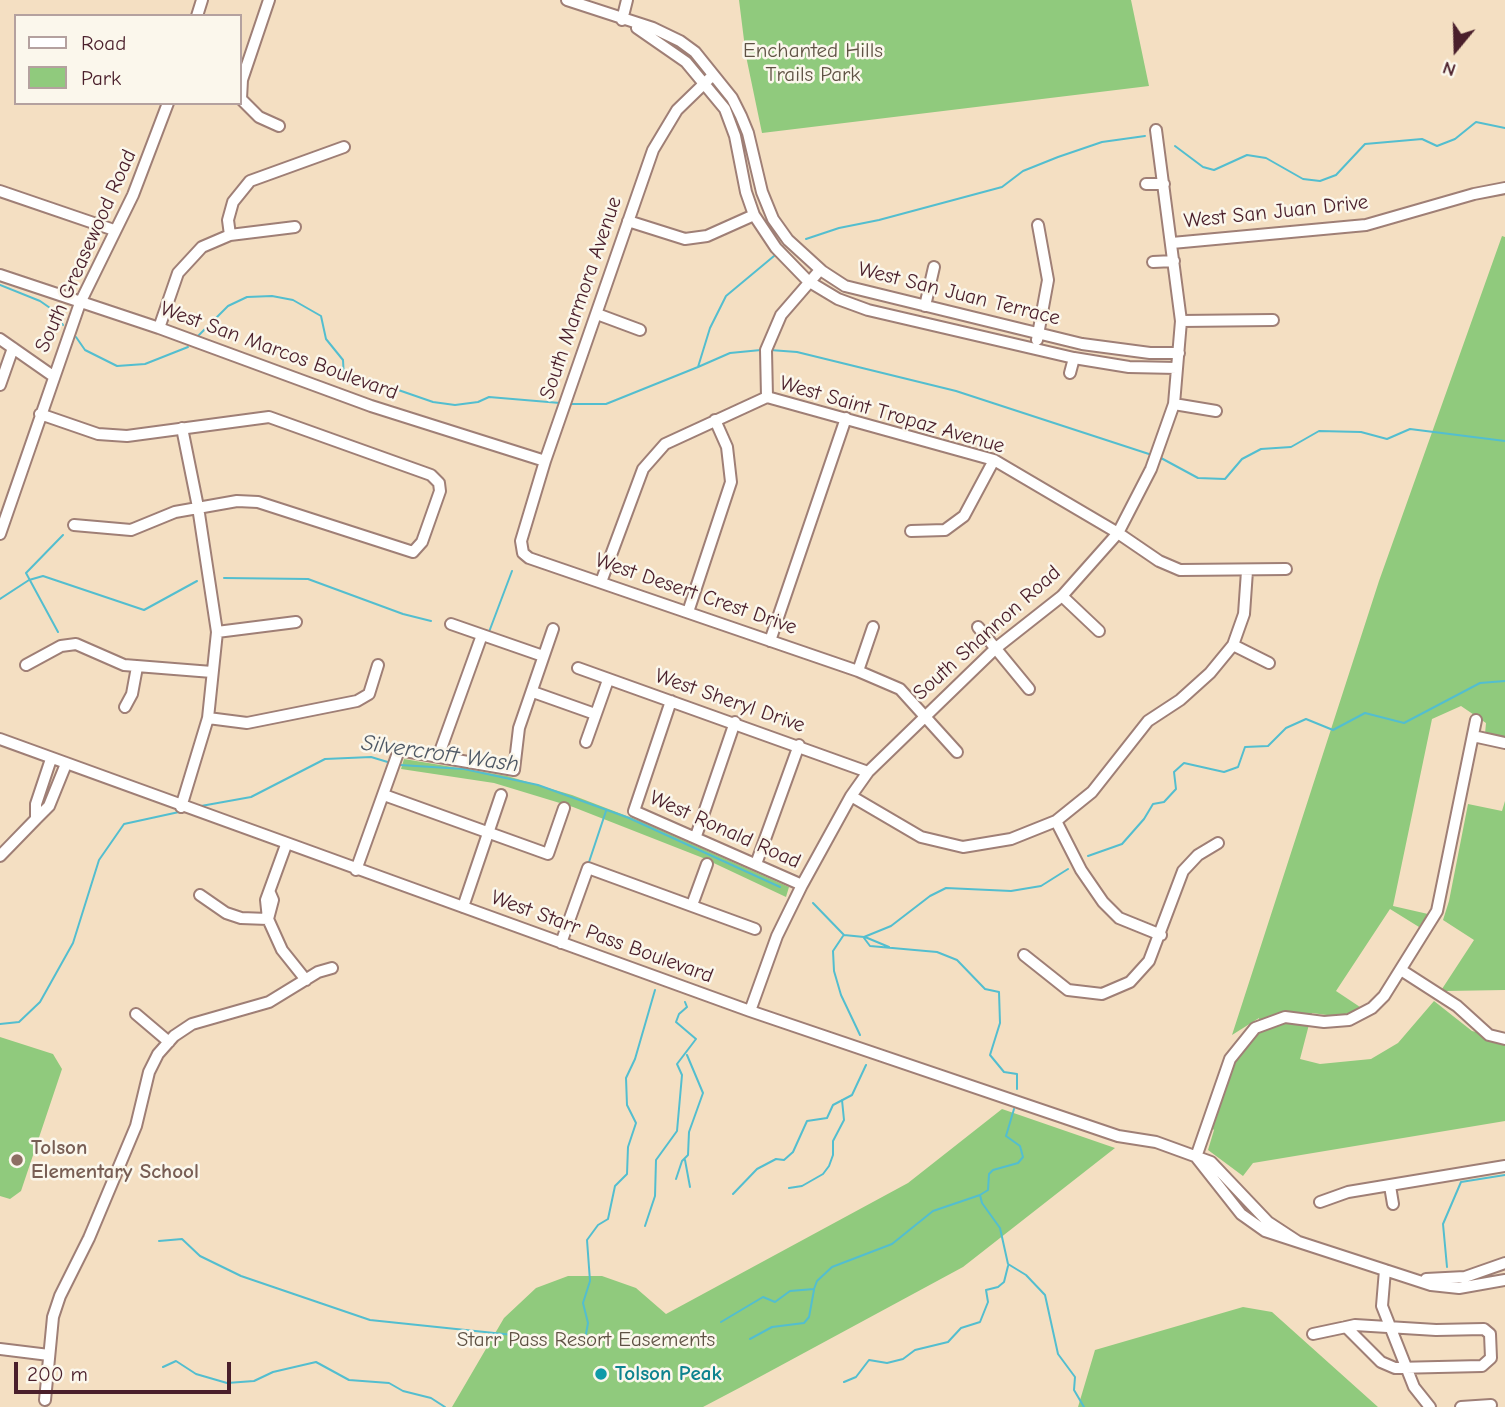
<!DOCTYPE html>
<style>
body{margin:0}
#map{position:relative;width:1505px;height:1407px;overflow:hidden;background:#f4dfc2;font-family:"Comic Neue",sans-serif}
canvas{display:block}
.legend{position:absolute;left:14px;top:14px;width:228px;height:91px;box-sizing:border-box;background:#fbf7ec;border:2px solid #b4a19f;margin:0;padding:9px 12px;list-style:none;font-size:21px;color:#4a1f2b}
.legend li{display:flex;align-items:center;gap:14px;height:35px}
.legend b{width:35px;border:2px solid #b4a19f}
.north{position:absolute;left:1421px;top:14px;width:70px;height:70px;-webkit-text-stroke:5px #fbf7ec;paint-order:stroke;rotate:199deg;font-size:19px;font-weight:700;line-height:28px;text-align:center;color:#4a1f2b}
.north::after{content:'';display:block;margin:auto;width:24px;height:32px;background:#4a1f2b;clip-path:polygon(50% 0,100% 100%,50% 72%,0 100%)}
.scale{position:absolute;left:14px;top:1362px;width:217px;height:32px;box-sizing:border-box;border:4px solid #4a1f2b;border-top:0;padding-left:9px;font-size:21px;line-height:24px;white-space:nowrap;color:#4a1f2b;-webkit-text-stroke:5px #fbf7ec;paint-order:stroke}
</style>
<div id="map">
<canvas width="1505" height="1407"></canvas>
<ul class="legend">
<li><b style="height:9px;background:#fff"></b>Road</li>
<li><b style="height:19px;background:#90ca7d"></b>Park</li>
</ul>
<div class="north">N</div>
<div class="scale">200 m</div>
</div>
<script>
const context = document.querySelector('canvas').getContext('2d');
context.lineJoin = 'round';
function fill(path, color) {
  context.fillStyle = color;
  context.fill(path, 'evenodd');
}
function poly(rows) {
  const path = new Path2D();
  for (const r of rows) {
    path.moveTo(r[0], r[1]);
    for (let i = 2; i < r.length; i += 2) path.lineTo(r[i], r[i + 1]);
  }
  return path;
}
function trace(path, color, width, dash) {
  context.strokeStyle = color;
  context.lineWidth = width;
  context.lineCap = dash ? 'butt' : 'round';
  context.setLineDash(dash || []);
  context.stroke(path);
}
function label(font, color, halo, rows, align = 'center') {
  context.font = font + ' "Comic Neue",sans-serif';
  context.lineWidth = 5;
  context.setLineDash([]);
  context.textBaseline = 'middle';
  context.strokeStyle = halo;
  context.fillStyle = color;
  for (const [text, x, y, turn = 0] of rows) {
    context.save();
    context.translate(x, y);
    context.rotate((+turn || 0) * Math.PI / 180);
    context.textAlign = isNaN(turn) ? turn : align;
    if (halo) context.strokeText(text, 0, 0);
    context.fillText(text, 0, 0);
    context.restore();
  }
}
fill(poly([
 [739,0,1131,0,1149,86,762,133,746,56],
 [1502,236,1505,237,1505,739,1485,734,1486,723,1461,706,1432,719,1393,906,1428,914,1419,927,1390,909,1336,991,1360,1007,1350,1013,1334,1016,1312,1013,1300,1059,1320,1064,1371,1059,1398,1043,1434,1001,1472,1031,1505,1039,1505,1121,1253,1163,1243,1176,1208,1150,1214,1130,1207,1124,1229,1061,1258,1026,1259,1018,1232,1035,1379,581],
 [404,759,507,776,572,795,640,821,789,887,786,897,703,858,573,807,494,783,401,769],
 [1505,801,1505,990,1445,991,1442,989,1474,940,1443,920,1449,901,1468,804,1502,811],
 [0,1037,53,1054,62,1069,21,1191,10,1199,0,1196],
 [1002,1109,1115,1148,963,1267,741,1387,703,1407,452,1407,504,1318,536,1288,568,1276,602,1276,636,1288,666,1314,908,1183],
 [1243,1307,1272,1312,1378,1407,1078,1407,1095,1350]
]), '#90ca7d');
trace(poly([
 [1175,146,1203,167,1214,170,1247,155,1266,158,1303,179,1320,181,1336,175,1365,144,1422,139,1437,146,1455,139,1476,122,1505,128],
 [806,239,839,228,879,220,1002,187,1023,171,1058,157,1102,142,1145,136],
 [0,285,40,301,53,310,63,325],
 [198,336,228,306,247,297,272,296,293,300,321,316,326,339,343,360,344,378,357,384,381,384,433,402,455,405,478,402,489,397,560,403],
 [76,337,85,350,117,366,145,364,188,347],
 [770,350,797,352,956,391,1152,455],
 [698,367,730,353,761,350],
 [569,404,606,404,698,367,710,328,726,296,774,256],
 [1161,458,1198,478,1225,479,1242,459,1261,449,1291,447,1319,431,1361,432,1387,439,1410,429,1505,441],
 [224,578,308,579,403,614,431,621],
 [0,599,29,580,43,576,144,610,197,581],
 [58,632,26,573,63,535],
 [489,632,512,571],
 [400,765,464,769,538,785,629,818,780,887],
 [201,806,251,797,325,759,371,757,391,763],
 [1088,856,1122,844,1144,819,1153,804,1164,802,1176,789,1174,772,1184,763,1224,772,1238,767,1245,747,1268,746,1286,728,1306,719,1333,730,1365,713,1404,723,1480,683,1505,681],
 [588,865,606,811],
 [813,903,844,935,864,937,891,926,930,896,946,888,1011,891,1041,886,1068,869],
 [843,936,833,951,834,971,841,995,860,1035],
 [865,937,889,947],
 [864,938,870,946,937,952,957,960,985,989,999,992,1000,1023,990,1055,1004,1072,1017,1074,1017,1089],
 [0,1024,19,1022,40,1002,73,943,99,860,124,824,179,812],
 [1014,1109,1006,1136,1020,1146,1023,1157,1018,1163,993,1170,989,1174,988,1190,980,1195,982,1203,1000,1228,1008,1264,1026,1275,1045,1295,1058,1354,1075,1377,1074,1390,1084,1407],
 [685,1160,690,1187],
 [676,1179,682,1161,688,1155,689,1132,703,1093,687,1055],
 [789,1188,802,1186,823,1174,829,1166,833,1155,833,1141,844,1120,842,1100],
 [733,1194,757,1169,776,1159,784,1160,793,1152,807,1121,827,1118,833,1105,852,1095,866,1065],
 [645,1226,655,1196,656,1160,677,1131,682,1075,677,1064,696,1039,676,1022,679,1014,687,1007,685,1002],
 [159,1241,182,1239,200,1256,241,1276,370,1320,523,1336],
 [1447,1267,1443,1224,1461,1182,1505,1175],
 [721,1322,763,1297,775,1302,790,1291,814,1289,817,1281,832,1267,892,1244,933,1211,980,1195],
 [586,1334,588,1323,583,1303,590,1281,587,1240,598,1225,608,1219,615,1186,627,1174,628,1147,636,1123,627,1105,626,1078,635,1059,655,990],
 [750,1339,772,1327,804,1323,809,1317,814,1290],
 [163,1367,176,1361,196,1374,227,1383,254,1381,273,1372,316,1362,349,1380,389,1383,403,1391,431,1398,445,1407],
 [844,1382,856,1377,869,1360,887,1363,903,1359,915,1350,948,1342,961,1328,980,1322,988,1302,986,1290,998,1287,1004,1282,1008,1266]
]), '#53becf', 2);
const minor = poly([
 [269,0,242,80,241,99,259,117,279,126],
 [567,0,653,28,680,41,695,52,732,98,741,116,748,133,762,192,773,219,788,240,822,271,845,286,1082,344,1150,353,1179,353],
 [197,16,202,0],
 [622,20,627,0],
 [637,28,686,62,725,109,735,136,746,192,754,215,776,248,808,281,838,299,868,310,1074,358,1129,367,1177,368],
 [1146,184,1164,184],
 [0,191,114,230],
 [628,221,685,239,707,236,754,215],
 [230,235,228,220,233,202,250,181,344,147],
 [1172,243,1366,225,1474,194,1505,188],
 [1153,262,1174,261],
 [0,275,159,328,371,406,545,461],
 [925,306,934,267],
 [597,314,640,330],
 [1181,321,1273,320],
 [159,328,178,273,202,247,230,235,295,227],
 [0,339,53,376],
 [1037,340,1048,280,1038,225],
 [1070,373,1074,358],
 [0,385,13,348],
 [767,397,766,350,781,315,820,270],
 [1174,404,1216,411],
 [40,414,98,434,127,436,269,417,431,475,439,483],
 [74,525,131,530,175,512,237,501,258,502,413,552],
 [911,531,945,530,964,516,994,460],
 [0,534,80,303,133,195,168,103],
 [413,552,422,542,440,491,439,483],
 [523,553,521,541,545,461,653,150,677,110,711,77],
 [523,553,529,558,858,671,900,689,957,752],
 [601,582,643,469,665,444,767,397,994,460,1118,533,1159,561,1180,570,1286,569],
 [1062,596,1099,631],
 [688,612,731,482,727,447,715,420],
 [451,624,543,656],
 [978,627,1029,689],
 [217,632,296,622],
 [770,641,846,418],
 [1233,645,1269,663],
 [26,665,61,646,76,644,124,665,212,672],
 [578,668,868,772],
 [858,671,873,627],
 [533,692,595,714],
 [671,701,634,811,802,885],
 [125,707,132,694,137,667],
 [208,718,247,723,357,701,369,694,378,665],
 [1473,736,1505,743],
 [0,739,750,1011,1118,1136,1156,1142,1211,1162,1268,1222,1297,1241],
 [586,742,608,680],
 [438,757,482,635],
 [51,759,36,804,36,819,49,806,66,764],
 [384,795,548,854,564,808],
 [851,796,921,837,963,847,1011,839,1056,821,1092,792,1148,721,1180,700,1210,673,1233,645,1244,614,1247,571],
 [181,807,208,718,217,632,198,507,182,428],
 [1056,821,1081,870,1103,902,1119,918,1161,935],
 [696,836,735,722],
 [0,856,36,819],
 [756,864,799,745],
 [356,870,399,750,514,770,519,728,553,629],
 [270,893,273,900,268,919,266,900,286,845],
 [200,895,226,913,241,918,268,919,282,950,306,980],
 [692,905,707,864],
 [463,907,501,795],
 [561,943,588,868,755,929],
 [1024,955,1068,990,1102,994,1130,982,1149,961,1183,871,1198,855,1218,843],
 [1401,970,1457,1006,1489,1035,1505,1039],
 [750,1011,777,936,802,885,851,796,868,772,996,648,1062,596,1118,533,1151,469,1174,404,1181,321,1156,130],
 [136,1014,169,1042],
 [1196,1157,1230,1059,1255,1028,1285,1017,1324,1022,1349,1020,1372,1008,1384,996,1437,911,1476,720],
 [1196,1157,1241,1214,1265,1231,1431,1285,1459,1288,1505,1280],
 [1390,1186,1393,1204],
 [1320,1202,1348,1192,1505,1166],
 [1385,1270,1382,1306,1414,1387,1430,1407],
 [1426,1279,1465,1277,1505,1263],
 [1313,1334,1346,1327,1355,1325,1436,1330,1484,1329,1490,1334,1491,1358,1482,1366,1395,1368,1381,1362,1346,1327],
 [0,1349,49,1355],
 [45,1400,53,1317,60,1296,89,1238,136,1126,149,1072,158,1054,174,1036,192,1024,269,1002,318,972,332,968],
 [1461,1407,1491,1405]
]);
trace(minor, '#9f7f76', 14);
trace(minor, '#fff', 10);
for (const [x, y, r, color] of [
 [17,1160,7,"#8d6e63"],
 [601,1374,7,"#0f9aa8"]
]) {
  const dot = new Path2D();
  dot.arc(x, y, r, 0, 2 * Math.PI);
  context.fillStyle = color;
  context.fill(dot);
  trace(dot, '#fbf7ec', 2.5);
}
label('21px', '#5f5244', '#fbf7ec', [
 ["Enchanted Hills",813,51],
 ["Trails Park",813,75],
 ["Starr Pass Resort Easements",586,1340]
]);
label('21px', '#4a1f2b', '#fbf7ec', [
 ["West San Juan Drive",1276,212,-6],
 ["South Greasewood Road",86,251,-66],
 ["West San Juan Terrace",959,294,14],
 ["South Marmora Avenue",581,298,-71],
 ["West San Marcos Boulevard",279,351,20],
 ["West Saint Tropaz Avenue",892,415,16],
 ["West Desert Crest Drive",696,594,19],
 ["South Shannon Road",987,633,-42],
 ["West Sheryl Drive",730,701,19],
 ["West Ronald Road",725,830,24],
 ["West Starr Pass Boulevard",602,937,20]
]);
label('bold 21px', '#785e54', '#fbf7ec', [
 ["Tolson",31,1148],
 ["Elementary School",31,1172]
], 'left');
label('bold 21px', '#0d838f', '#fbf7ec', [
 ["Tolson Peak",615,1374]
], 'left');
label('italic 23px', '#4d5764', '#fbf7ec', [
 ["Silvercroft Wash",440,754,8]
]);
</script>
